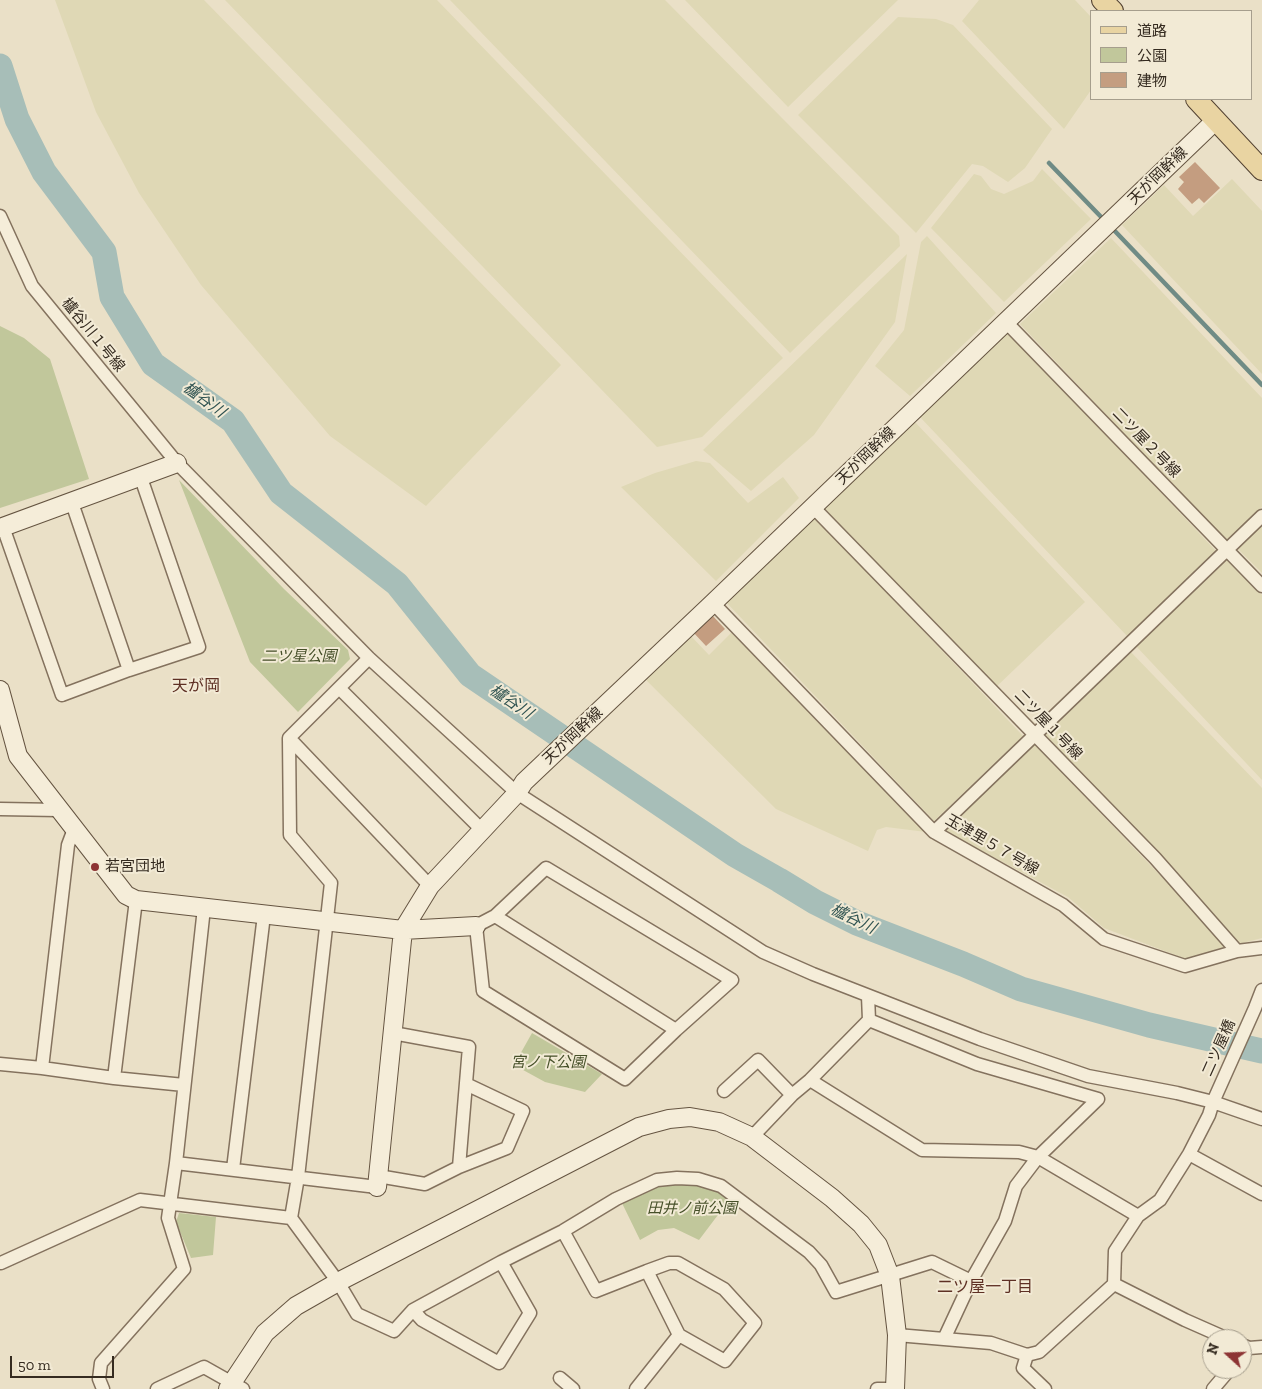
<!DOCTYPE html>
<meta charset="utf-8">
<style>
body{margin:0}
#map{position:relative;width:1262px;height:1389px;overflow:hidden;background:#eae0c7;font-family:"Zilla Slab","Noto Sans JP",serif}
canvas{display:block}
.legend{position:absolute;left:1090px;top:10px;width:162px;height:90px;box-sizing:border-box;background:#f2ead5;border:1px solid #a69e8d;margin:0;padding:6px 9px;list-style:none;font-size:15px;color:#352b20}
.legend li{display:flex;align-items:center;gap:10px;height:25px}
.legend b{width:25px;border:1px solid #a69e8d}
.north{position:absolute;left:1202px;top:1329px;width:50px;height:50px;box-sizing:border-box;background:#f2ead5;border:1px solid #a69e8d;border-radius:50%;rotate:290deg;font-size:14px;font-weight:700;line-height:20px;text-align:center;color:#352b20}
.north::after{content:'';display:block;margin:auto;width:18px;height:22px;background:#8d3434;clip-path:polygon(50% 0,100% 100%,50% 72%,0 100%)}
.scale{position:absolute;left:10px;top:1356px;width:104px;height:22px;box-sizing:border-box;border:2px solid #352b20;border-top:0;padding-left:6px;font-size:15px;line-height:18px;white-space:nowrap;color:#352b20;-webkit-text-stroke:4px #f2ead5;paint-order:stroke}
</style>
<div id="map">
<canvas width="1262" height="1389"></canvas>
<ul class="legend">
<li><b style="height:6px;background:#e9d4a2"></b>道路</li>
<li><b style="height:14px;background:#c1c79b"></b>公園</li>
<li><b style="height:14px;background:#c49d80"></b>建物</li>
</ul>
<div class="north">N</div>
<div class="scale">50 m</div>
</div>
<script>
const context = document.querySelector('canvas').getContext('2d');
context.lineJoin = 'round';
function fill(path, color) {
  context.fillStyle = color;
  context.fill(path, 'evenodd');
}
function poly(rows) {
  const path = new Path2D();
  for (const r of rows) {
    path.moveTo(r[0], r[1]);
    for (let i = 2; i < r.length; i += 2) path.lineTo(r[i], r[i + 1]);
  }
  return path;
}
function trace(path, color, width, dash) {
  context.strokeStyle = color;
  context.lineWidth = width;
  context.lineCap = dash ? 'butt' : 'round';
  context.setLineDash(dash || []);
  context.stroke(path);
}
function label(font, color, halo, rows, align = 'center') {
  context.font = font + ' "Zilla Slab","Noto Sans JP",serif';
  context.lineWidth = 4;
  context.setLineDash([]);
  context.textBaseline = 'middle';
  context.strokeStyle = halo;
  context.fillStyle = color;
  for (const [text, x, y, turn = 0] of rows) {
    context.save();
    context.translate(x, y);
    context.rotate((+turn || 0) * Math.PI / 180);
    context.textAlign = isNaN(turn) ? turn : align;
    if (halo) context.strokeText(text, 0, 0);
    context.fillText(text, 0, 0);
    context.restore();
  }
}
fill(poly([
 [55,0,204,0,561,365,426,506,330,436,201,285,139,193,96,112],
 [225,0,437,0,783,358,702,437,657,447],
 [450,0,665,0,899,236,900,246,790,353],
 [685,0,898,0,788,107],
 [979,0,1075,0,1091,17,1091,90,1064,129,962,21],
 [898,17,936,19,953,25,1052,129,1025,168,1008,182,983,166,972,164,916,233,798,115],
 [1042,169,1091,219,1004,302,931,228,974,174,981,176,991,189,1004,194,1033,181],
 [1232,179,1262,211,1262,374,1122,225,1164,185,1193,216],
 [927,236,996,313,910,396,875,366,904,330,921,242],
 [1111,238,1262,398,1262,507,1226,541,1020,324],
 [907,254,895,322,814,435,751,491,703,450],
 [1009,332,1216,551,1127,636,920,417],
 [915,422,1085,602,995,688,825,509],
 [696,461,710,463,748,503,783,477,799,498,716,581,621,487,655,473],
 [814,516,1023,736,934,821,725,601],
 [1262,523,1262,573,1236,547],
 [1226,557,1262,595,1262,780,1135,645],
 [732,632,926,832,886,827,877,830,868,851,776,809,645,679,690,635,709,655],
 [1128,649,1262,788,1262,938,1239,944,1040,734],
 [1032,742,1228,946,1186,959,1104,928,1068,897,943,830]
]), '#dfd8b5');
fill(poly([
 [0,326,24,338,50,359,89,479,0,508],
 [179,480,284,589,348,650,350,659,298,712,250,662],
 [532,1033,602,1074,585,1092,545,1082,514,1065],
 [688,1182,719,1190,730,1199,699,1240,674,1228,658,1230,640,1240,621,1201,656,1184],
 [179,1213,216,1217,213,1255,191,1258,176,1222]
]), '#c1c79b');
trace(poly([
 [1049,163,1105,221],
 [1111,227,1262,385]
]), '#6f8b85', 4.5);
trace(poly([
 [0,66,17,119,44,172,104,252,112,297,153,364,233,421,281,493,397,584,470,675,735,855,779,880,815,902,857,923,963,964,1021,989,1149,1025,1262,1051]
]), '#a7beb8', 25);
fill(poly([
 [1195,162,1220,188,1204,203,1199,198,1192,204,1178,189,1184,182,1179,177],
 [712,615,725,629,706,646,693,632]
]), '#c49d80');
const street = poly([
 [0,216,32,286,177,463,369,658,517,793,763,952,813,974,980,1039,1088,1076,1177,1093,1213,1102,1262,1119],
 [1006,322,1262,586],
 [72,503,129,670],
 [813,507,1155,858,1237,951,1262,948],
 [3,527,62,695,129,670,199,647,141,478],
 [713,603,934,832,1063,905,1104,939,1185,966,1237,951],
 [369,658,289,738,430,886],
 [339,688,482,830],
 [289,738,290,835,331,883,298,1177,291,1218],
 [0,809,59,810],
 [934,832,1262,516],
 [546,868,732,980,676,1030,625,1079,483,991,476,926,495,916,546,868],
 [204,908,176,1163,377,1187],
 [495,916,676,1030],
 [869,1020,977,1064,1098,1099,1038,1157,1016,1186,1005,1221,971,1281,944,1339],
 [0,1064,42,1068,114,1078,184,1085],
 [42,1068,68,845,74,829],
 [114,1078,136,900],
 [810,1080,922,1150,1019,1152,1038,1157,1138,1216],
 [724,1091,758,1060,792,1095],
 [752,1137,792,1095,810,1080,869,1020,868,996],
 [1189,1154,1262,1194],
 [459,1167,507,1148,523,1111,466,1084],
 [233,1169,264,915],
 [378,1176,425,1184,459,1167,469,1047,393,1033],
 [563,1231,596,1291,647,1271,679,1335,636,1389],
 [1,1263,140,1200,291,1218,338,1282,357,1314,394,1331,413,1310,501,1262,563,1231,616,1199,657,1180,677,1178,698,1179,721,1186,809,1252,821,1265,836,1292,932,1262,971,1281],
 [647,1271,669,1263,678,1263,724,1289,755,1323,725,1361,679,1335],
 [1114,1284,1185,1320,1228,1339],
 [413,1310,422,1320,499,1363,530,1313,501,1262],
 [897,1335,991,1343,1027,1355,1039,1352,1114,1284,1115,1251,1138,1216,1160,1200,1189,1154,1209,1115,1213,1102,1255,1008,1262,990],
 [1242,1345,1249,1348,1262,1347],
 [1027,1355,1023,1368,1045,1389],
 [560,1378,573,1389],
 [103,1389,99,1379,101,1363,184,1269,168,1218,176,1163],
 [157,1389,204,1367,243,1389],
 [877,1389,895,1389],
 [1213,1389,1230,1369]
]);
const secondary = poly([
 [0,528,177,463],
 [0,690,18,756,126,895,136,900,403,930,476,926],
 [377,1187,403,930,430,886,517,793,524,782,713,603,1216,120],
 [228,1389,265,1333,296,1306,338,1282,639,1127,669,1119,690,1117,719,1122,752,1137,832,1198,861,1224,878,1245,890,1276,897,1335,895,1389]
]);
const primary = poly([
 [1102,0,1113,11],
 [1196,99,1262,170]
]);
trace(street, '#84725e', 15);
trace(secondary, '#655441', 20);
trace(primary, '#524131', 22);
trace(street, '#f5edd9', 12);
trace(secondary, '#f5edd9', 18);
trace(primary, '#e9d4a2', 20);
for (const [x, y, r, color] of [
 [95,867,5,"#8d3434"]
]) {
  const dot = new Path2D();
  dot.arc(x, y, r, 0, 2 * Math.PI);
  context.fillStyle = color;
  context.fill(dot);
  trace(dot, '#f2ead5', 2);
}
label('15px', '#352b20', '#f2ead5', [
 ["天が岡幹線",1158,176,-44],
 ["櫨谷川１号線",93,335,51],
 ["二ツ屋２号線",1146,443,46],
 ["天が岡幹線",866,456,-44],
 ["二ツ屋１号線",1048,725,46],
 ["天が岡幹線",573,736,-43],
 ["玉津里５７号線",992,845,30],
 ["二ツ屋橋",1219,1048,-66]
]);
label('italic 15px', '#465029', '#f2ead5', [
 ["二ツ星公園",299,657],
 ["宮ノ下公園",548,1063],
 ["田井ノ前公園",692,1209]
]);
label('15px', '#352b20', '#f2ead5', [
 ["若宮団地",105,867]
], 'left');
label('italic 16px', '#315452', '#f2ead5', [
 ["櫨谷川",204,400,36],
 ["櫨谷川",511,702,34],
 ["櫨谷川",853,919,26]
]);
label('16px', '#5e3024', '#f2ead5', [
 ["天が岡",196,686],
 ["二ツ屋一丁目",985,1287]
]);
</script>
